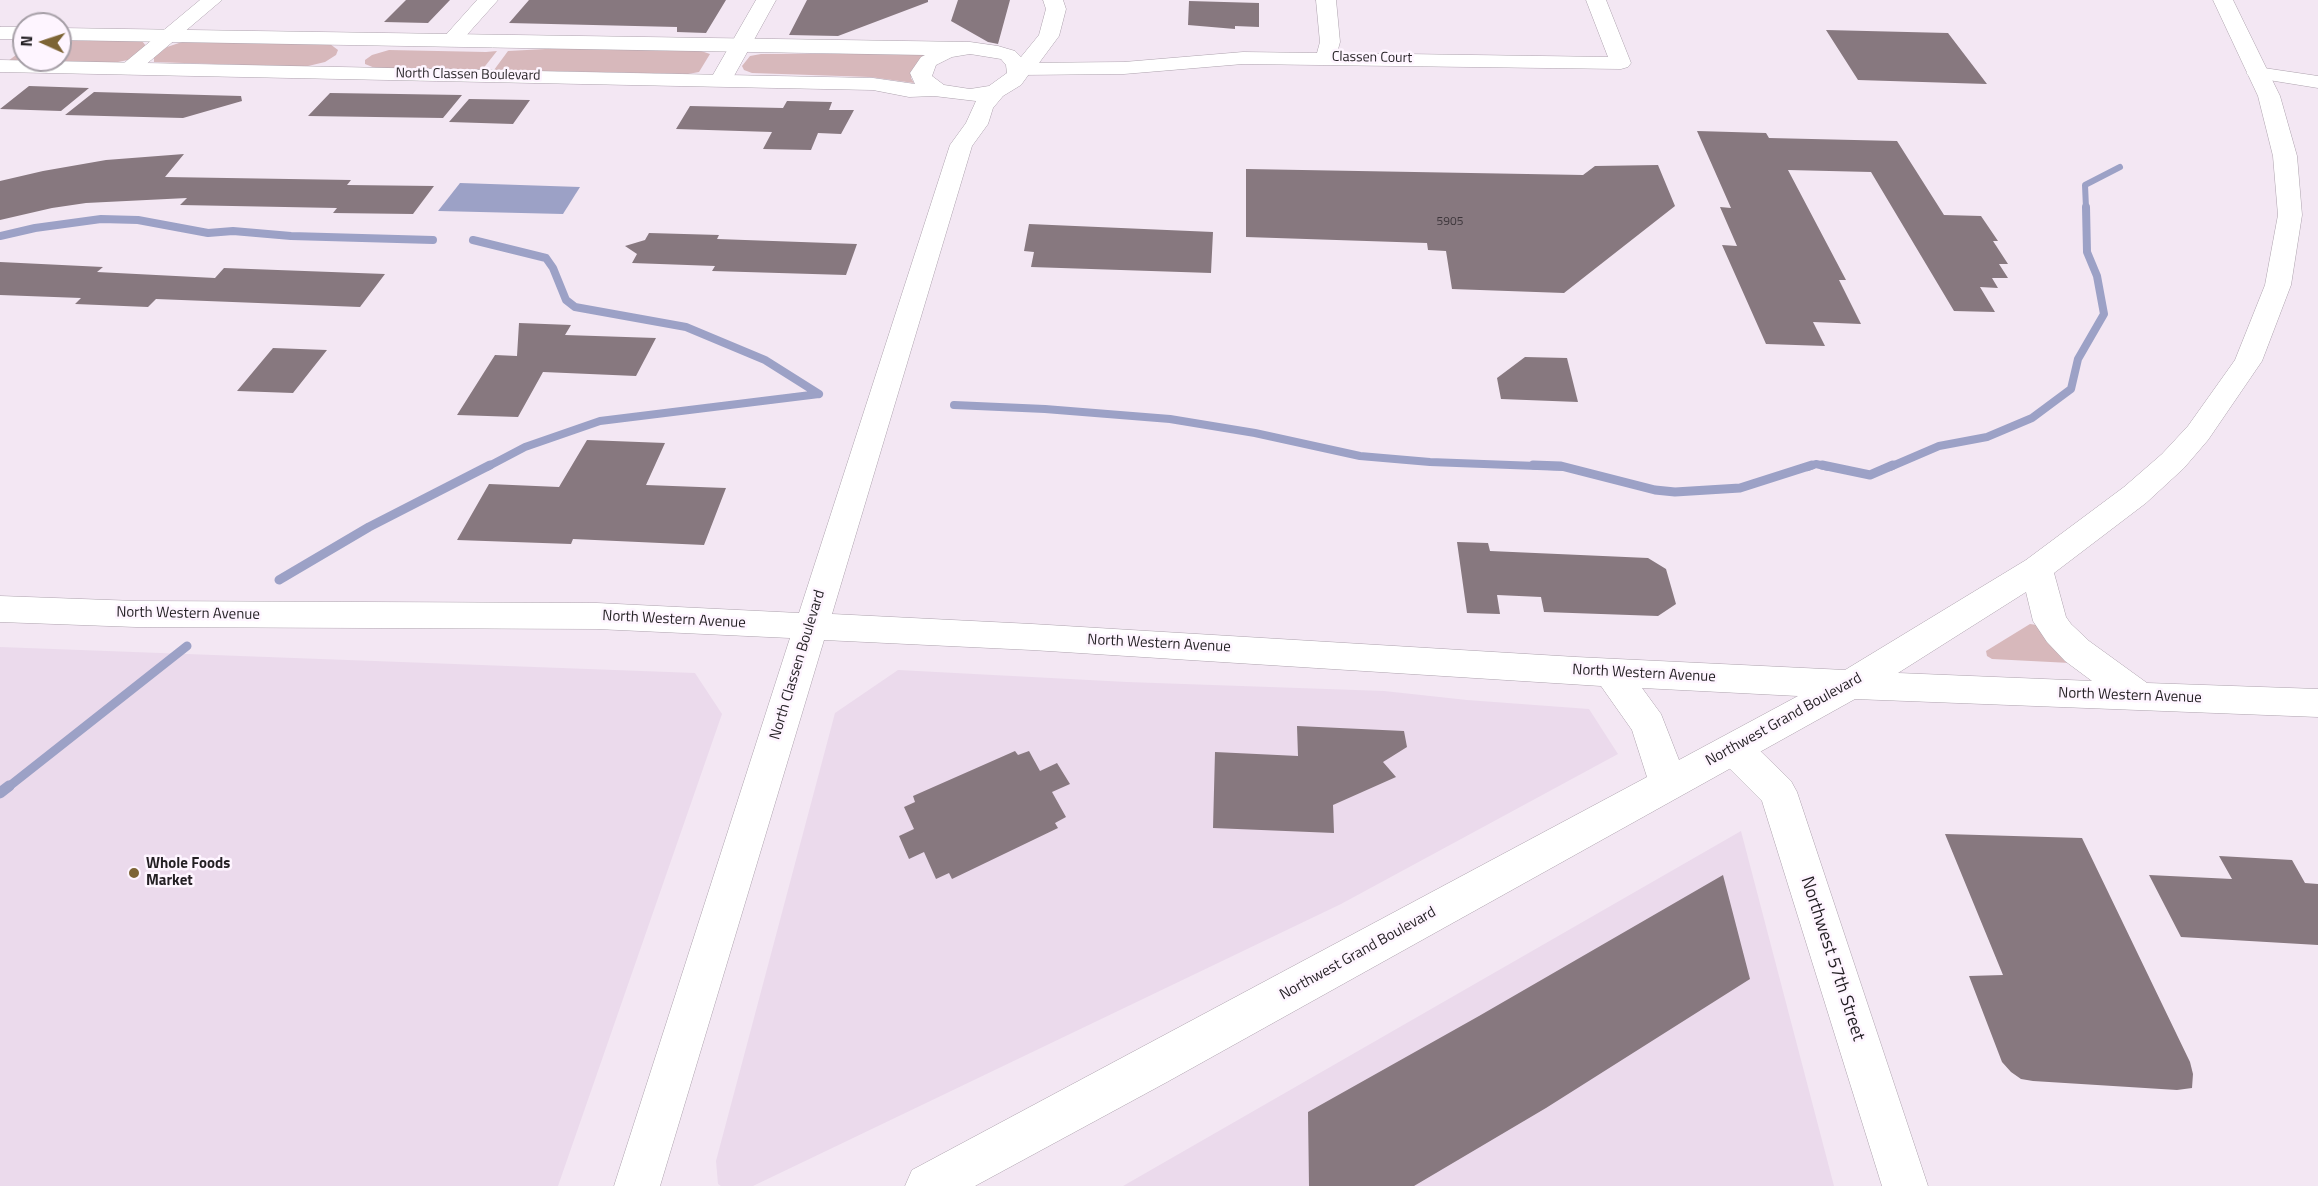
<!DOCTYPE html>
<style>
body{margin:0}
#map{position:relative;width:2318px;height:1186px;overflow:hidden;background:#f3e7f3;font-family:"Titillium Web",sans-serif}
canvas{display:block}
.north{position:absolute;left:12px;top:12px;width:60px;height:60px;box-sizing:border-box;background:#fef5ff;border:2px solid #a69fa7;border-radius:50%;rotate:273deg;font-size:16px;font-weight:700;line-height:24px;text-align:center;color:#231f23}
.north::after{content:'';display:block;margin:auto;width:21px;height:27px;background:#7d6435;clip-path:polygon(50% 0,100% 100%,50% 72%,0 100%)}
</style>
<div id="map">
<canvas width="2318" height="1186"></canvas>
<div class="north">N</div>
</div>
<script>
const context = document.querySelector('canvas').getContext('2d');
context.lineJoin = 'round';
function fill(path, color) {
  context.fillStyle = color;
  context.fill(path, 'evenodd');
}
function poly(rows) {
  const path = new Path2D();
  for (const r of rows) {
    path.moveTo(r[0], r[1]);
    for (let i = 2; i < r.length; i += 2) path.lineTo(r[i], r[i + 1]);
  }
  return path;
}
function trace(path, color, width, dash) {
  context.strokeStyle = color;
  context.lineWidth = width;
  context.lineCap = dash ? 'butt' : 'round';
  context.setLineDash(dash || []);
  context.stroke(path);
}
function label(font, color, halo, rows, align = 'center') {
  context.font = font + ' "Titillium Web",sans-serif';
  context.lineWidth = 5;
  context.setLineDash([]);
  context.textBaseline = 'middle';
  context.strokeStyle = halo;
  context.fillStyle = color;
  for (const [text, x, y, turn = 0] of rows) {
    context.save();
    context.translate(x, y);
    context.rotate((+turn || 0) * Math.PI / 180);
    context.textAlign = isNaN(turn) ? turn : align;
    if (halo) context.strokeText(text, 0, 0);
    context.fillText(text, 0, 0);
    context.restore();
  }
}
fill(poly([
 [0,647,695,673,722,714,558,1186,0,1186],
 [898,670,1127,682,1384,691,1467,700,1589,709,1618,754,1341,904,753,1186,721,1186,718,1184,716,1161,835,713],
 [1741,831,1834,1186,1123,1186]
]), '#ebdaec');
fill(poly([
 [60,40,142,41,146,46,128,60,113,63,8,61,24,49,24,60,60,60],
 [185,41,330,44,338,50,336,55,325,62,304,67,154,62,154,57,167,47],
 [564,48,701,51,710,54,699,72,688,74,494,70,508,51],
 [389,50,486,52,497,51,482,70,375,68,365,64,365,60,372,55],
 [930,53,918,62,912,70,911,78,914,83,870,77,752,73,744,70,742,66,750,56,761,54],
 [2030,624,2037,625,2070,663,1992,659,1987,656,1986,651]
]), '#d7b8bb');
fill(poly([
 [460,183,580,187,563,214,438,211]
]), '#9ca1c6');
trace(poly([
 [2086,208,2085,185,2120,167]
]), '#9ca1c6', 6);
trace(poly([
 [0,236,35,228,101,219,138,220,208,233,233,231,291,236,433,240],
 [473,240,546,258,553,268,566,300,575,307,686,327,765,360,819,394],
 [954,405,1045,409,1170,419,1255,433,1360,456,1430,462,1564,467],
 [487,467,525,447,600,421,819,394],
 [1808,467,1816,464,1829,467],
 [1890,467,1939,446,1987,437,2032,418,2071,389,2078,359,2104,314,2097,276,2087,252,2086,207]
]), '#9ca1c6', 8);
trace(poly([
 [1533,465,1561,466,1655,490,1675,492,1740,488,1812,465],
 [1822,465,1870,475,1893,465],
 [279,580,369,527,490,465],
 [7,788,187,646]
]), '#9ca1c6', 9);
trace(poly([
 [0,793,9,786]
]), '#9ca1c6', 11);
fill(poly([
 [406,0,450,0,428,23,384,22],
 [529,0,726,0,706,33,677,32,677,27,509,23],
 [807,0,928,0,928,2,838,36,789,35],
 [958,0,1010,0,998,44,988,42,951,21],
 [1189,1,1259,3,1259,27,1235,26,1235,29,1188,25],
 [1826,30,1948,33,1987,84,1858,80],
 [29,86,89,88,61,111,0,109],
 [94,92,241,96,242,101,183,118,65,115],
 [330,93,399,94,462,95,443,118,308,116],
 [469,99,530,100,513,124,449,122],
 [787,101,832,102,829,110,854,110,841,134,818,133,811,150,763,149,772,132,676,129,690,106,783,108],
 [1697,131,1766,133,1769,138,1897,141,1944,215,1981,216,1998,241,1993,241,2008,264,1999,264,2008,278,1992,278,1998,288,1980,287,1995,312,1954,311,1871,172,1788,170,1846,280,1839,280,1861,324,1813,322,1825,346,1766,344,1722,245,1737,246,1720,207,1731,208],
 [184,154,165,177,351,180,347,185,434,186,413,214,333,213,337,208,180,205,187,198,86,203,52,208,0,220,0,181,43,171,106,160],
 [1658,165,1675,206,1564,293,1452,289,1446,251,1428,250,1427,243,1246,237,1246,169,1583,175,1595,166],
 [1029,224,1213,232,1211,273,1031,267,1034,252,1024,251],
 [649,233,719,235,717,239,857,244,846,275,712,271,715,266,632,263,637,254,625,246,645,240],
 [0,262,103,267,97,272,215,278,224,268,385,274,360,307,156,299,148,307,75,304,81,298,0,295],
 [519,323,571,325,565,335,656,338,636,376,543,372,518,417,457,415,495,355,517,356],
 [273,348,327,350,293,393,237,391],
 [1525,357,1567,358,1578,402,1501,399,1497,378],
 [587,440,665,443,646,485,726,488,704,545,573,539,571,544,457,540,489,484,559,487],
 [1457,542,1488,543,1490,551,1648,558,1666,569,1676,604,1658,616,1544,612,1541,597,1497,595,1500,614,1467,613],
 [1297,726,1404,731,1407,747,1383,762,1396,777,1333,805,1334,833,1213,828,1215,752,1298,756],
 [1015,751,1018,755,1029,751,1040,771,1057,763,1070,784,1052,792,1066,817,1055,823,1058,828,952,879,949,873,936,879,924,852,909,859,899,836,914,829,904,807,915,802,913,796],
 [1945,834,2082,838,2190,1062,2193,1074,2192,1088,2177,1090,2033,1081,2021,1079,2011,1072,2002,1062,1969,976,2003,975],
 [2219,856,2292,860,2305,883,2318,884,2318,945,2181,937,2149,875,2232,879],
 [1723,875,1750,979,1546,1108,1414,1186,1309,1186,1308,1112,1479,1016]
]), '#87787f');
const street = poly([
 [200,0,222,0,137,72,130,74,123,72,119,68,123,64,200,0],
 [477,0,498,0,457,46,443,46,440,42,443,38,477,0],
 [756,0,776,0,729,85,721,86,713,85,710,80,756,0],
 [1316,0,1336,0,1340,42,1337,53,1608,57,1586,0,1606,0,1631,63,1628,67,1621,69,1243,64,1124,74,1018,75,1011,73,1007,69,1011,65,1018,63,1124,62,1243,52,1317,53,1320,42,1316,0],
 [1734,734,1747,738,1791,781,1797,792,1928,1186,1882,1186,1762,801,1721,760,1716,749,1721,738,1734,734]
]);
const secondary = poly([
 [1043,0,1063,0,1066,9,1059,36,1039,63,1028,71,1029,74,1021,85,1003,96,993,108,988,124,972,146,832,614,1032,624,1576,657,1845,670,2026,560,2124,487,2162,454,2188,426,2235,360,2265,285,2278,215,2273,156,2258,96,2213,0,2233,0,2280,96,2297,156,2302,215,2291,285,2262,361,2208,440,2184,468,2146,503,2054,573,2066,617,2071,624,2089,641,2147,683,2318,689,2318,717,1855,699,1167,1082,975,1186,905,1186,912,1170,1647,777,1632,730,1601,686,1032,650,824,640,660,1186,614,1186,790,638,597,629,136,627,0,622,0,596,136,601,597,603,799,613,950,145,966,123,976,101,934,96,909,97,873,90,0,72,0,60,873,78,915,84,910,73,921,57,925,55,60,40,60,28,970,42,998,46,1015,51,1021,57,1039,35,1046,9,1043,0],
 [970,54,1001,59,1006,65,1007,73,989,86,970,89,944,85,932,76,936,65,952,57,970,54],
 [2026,592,2033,621,2047,642,2065,661,2092,681,1898,673,2026,592],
 [1642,688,1798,696,1679,760,1661,714,1642,688],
 [0,27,24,27,24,39,0,39,0,27]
]);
const highway = poly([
 [2257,67,2318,76,2318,88,2250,77,2246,73,2250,69,2257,67]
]);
trace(street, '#ada2ad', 1);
trace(secondary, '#ada2ad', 1);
trace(highway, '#ada2ad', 1);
fill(street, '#fff');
fill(secondary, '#fff');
fill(highway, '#fff');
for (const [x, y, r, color] of [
 [134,873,6,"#7d6435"]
]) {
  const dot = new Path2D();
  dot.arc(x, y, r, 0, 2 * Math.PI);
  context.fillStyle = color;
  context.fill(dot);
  trace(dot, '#fef5ff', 2);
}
label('12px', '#3c353a', null, [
 ["5905",1450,222]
]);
label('14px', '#231f23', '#fef5ff', [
 ["Classen Court",1372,58,1],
 ["North Classen Boulevard",468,75,1]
]);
label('15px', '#231f23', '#fef5ff', [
 ["North Western Avenue",188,614,1],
 ["North Western Avenue",674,620,3],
 ["North Western Avenue",1159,644,3],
 ["North Classen Boulevard",798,665,-73],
 ["North Western Avenue",1644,674,3],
 ["North Western Avenue",2130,696,2],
 ["Northwest Grand Boulevard",1784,720,-29],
 ["Northwest Grand Boulevard",1358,954,-29]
]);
label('bold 15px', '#231f23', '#fef5ff', [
 ["Whole Foods",146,864],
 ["Market",146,881]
], 'left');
label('18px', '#231f23', '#fef5ff', [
 ["Northwest 57th Street",1832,959,72]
]);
</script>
